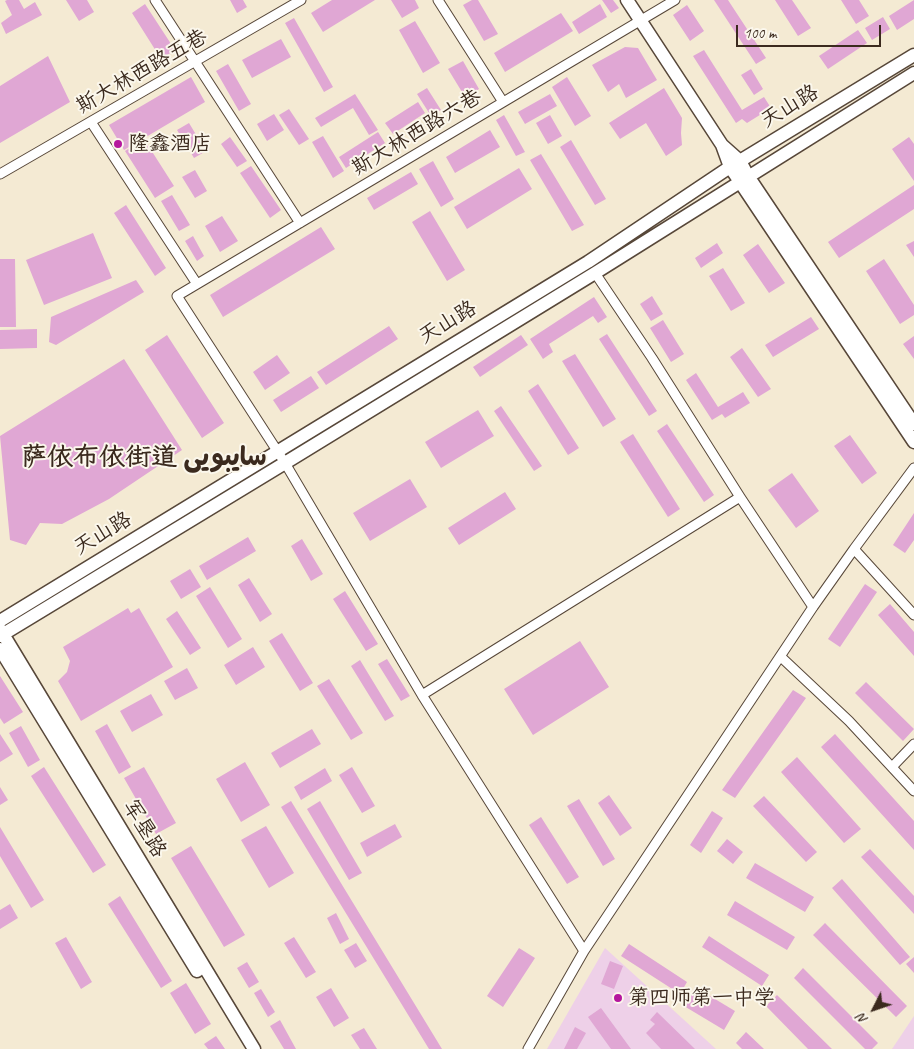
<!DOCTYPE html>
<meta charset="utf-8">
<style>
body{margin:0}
#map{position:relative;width:914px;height:1049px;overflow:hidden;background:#f4ead3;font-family:Caveat,sans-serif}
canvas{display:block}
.north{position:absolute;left:849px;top:984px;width:50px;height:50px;-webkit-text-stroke:4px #fbf7ec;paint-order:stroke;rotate:229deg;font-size:14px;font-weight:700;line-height:20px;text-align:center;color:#3b2a1e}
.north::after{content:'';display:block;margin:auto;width:18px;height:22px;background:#3b2a1e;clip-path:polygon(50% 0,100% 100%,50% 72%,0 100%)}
.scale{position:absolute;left:736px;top:25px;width:145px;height:22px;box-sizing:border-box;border:2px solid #3b2a1e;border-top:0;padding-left:6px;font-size:15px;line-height:18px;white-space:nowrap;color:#3b2a1e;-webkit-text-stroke:4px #fbf7ec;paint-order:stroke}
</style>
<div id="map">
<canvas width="914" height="1049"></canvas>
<div class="north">N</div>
<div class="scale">100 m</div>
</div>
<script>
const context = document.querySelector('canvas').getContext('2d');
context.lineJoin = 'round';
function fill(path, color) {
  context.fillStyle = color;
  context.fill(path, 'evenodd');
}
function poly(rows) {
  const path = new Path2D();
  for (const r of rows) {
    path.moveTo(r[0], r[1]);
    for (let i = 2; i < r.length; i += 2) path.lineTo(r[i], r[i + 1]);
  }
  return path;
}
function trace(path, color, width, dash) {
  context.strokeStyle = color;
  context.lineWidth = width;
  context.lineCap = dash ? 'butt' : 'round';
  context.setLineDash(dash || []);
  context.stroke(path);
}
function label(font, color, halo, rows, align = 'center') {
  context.font = font + ' Caveat,"Playpen Sans Arabic","LXGW WenKai TC",sans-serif';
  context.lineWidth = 4;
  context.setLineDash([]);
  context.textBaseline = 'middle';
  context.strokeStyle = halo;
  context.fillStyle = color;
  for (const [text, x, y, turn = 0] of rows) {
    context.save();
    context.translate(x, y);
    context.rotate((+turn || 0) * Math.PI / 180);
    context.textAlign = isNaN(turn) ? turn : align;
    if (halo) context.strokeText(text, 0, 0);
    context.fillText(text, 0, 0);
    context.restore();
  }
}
fill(poly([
 [605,948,716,1049,547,1049],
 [914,1016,914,1049,892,1049]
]), '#eed0e8');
fill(poly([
 [7,0,19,0,24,9,35,2,42,15,6,34,1,23,12,15,5,1],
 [66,0,87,0,94,12,79,21],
 [230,0,243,0,247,7,237,13],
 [332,0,375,0,323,32,311,13],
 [391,0,415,0,419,8,402,18],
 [472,0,478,0,498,34,484,41,463,5],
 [602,0,613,0,619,8,611,13],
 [714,0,728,0,766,58,756,64],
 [775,0,792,0,811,28,798,36],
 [841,0,859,0,869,16,856,24],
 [914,0,914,19,897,30,889,16],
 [145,4,175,50,161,59,132,13],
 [600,4,607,17,579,34,572,22],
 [687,5,704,31,690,41,673,15],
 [561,13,573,31,505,72,494,53],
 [883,17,890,29,872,40,865,28],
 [294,18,333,87,324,92,285,23],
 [415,21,440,63,423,73,399,30],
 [858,30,867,43,828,69,819,56],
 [281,39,291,57,252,78,242,60],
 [625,47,638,48,657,80,626,98,619,84,608,92,592,65],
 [704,50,742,110,764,97,771,108,747,123,742,119,736,123,693,56],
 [48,56,70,102,0,143,0,86],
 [463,61,479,89,465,97,448,69],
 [228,64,251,104,239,111,216,71],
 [751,69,763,89,754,95,741,75],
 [191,77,205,102,124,150,109,125],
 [567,77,591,116,575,126,552,87],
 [427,88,441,110,431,116,417,94],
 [664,88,682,118,681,133,682,145,666,156,646,123,620,139,609,123],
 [355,94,378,130,369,135,353,108,321,127,315,118],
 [550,94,557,106,525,124,518,112],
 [418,102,425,113,393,134,385,123],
 [289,109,309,139,299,145,279,115],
 [274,114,284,130,267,141,257,124],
 [504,115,525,152,516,156,496,120],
 [550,115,562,136,548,144,536,123],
 [189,123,206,151,194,158,177,130],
 [490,130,500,147,455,173,446,157],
 [378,132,385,143,346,168,339,157],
 [323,136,344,171,333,178,312,142],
 [230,137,247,161,237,167,221,144],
 [909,137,914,144,914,181,892,149],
 [144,139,174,186,155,198,125,151],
 [571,140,606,199,595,205,560,147],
 [541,154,584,225,572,231,530,160],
 [433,161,454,199,441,207,419,169],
 [251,166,281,210,270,218,240,173],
 [519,168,532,189,467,229,454,207],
 [195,170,207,191,195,198,182,177],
 [411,172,418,184,374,210,367,198],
 [914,185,914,209,839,258,828,242],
 [172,195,190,225,179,231,161,201],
 [126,205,166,268,155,276,114,213],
 [430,211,465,270,447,281,412,222],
 [222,216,238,241,220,252,205,226],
 [321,227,335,249,223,317,210,295],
 [93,233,112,278,44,305,26,260],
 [193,236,204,256,197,261,185,241],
 [914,241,914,257,906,245],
 [717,243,723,253,701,268,695,258],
 [758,244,785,283,769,293,743,255],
 [0,259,15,259,16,327,0,327],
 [884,259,914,305,914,315,900,324,866,271],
 [723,268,745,303,731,311,709,276],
 [136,280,144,292,56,345,49,342,51,317],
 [652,296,663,314,651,321,640,304],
 [594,297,607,317,598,323,593,316,549,344,553,352,543,359,530,339],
 [811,317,819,329,773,357,765,345],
 [663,320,684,354,671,362,650,328],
 [389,326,398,339,326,385,317,372],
 [37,329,37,348,0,349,0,330],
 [607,334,657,411,649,416,599,339],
 [167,335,224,423,202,438,145,350],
 [521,335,528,345,480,377,473,367],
 [914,336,914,359,903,344],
 [742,348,771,389,758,397,730,357],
 [575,354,616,419,603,427,562,361],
 [277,355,290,373,265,390,253,372],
 [124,359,182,450,109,499,62,524,40,523,26,545,10,540,0,436],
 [696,373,718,407,743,392,750,403,725,418,722,414,712,420,686,380],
 [311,376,319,388,281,412,273,400],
 [538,384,579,448,568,455,528,391],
 [501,406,542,466,534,471,494,411],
 [478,410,494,436,441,468,425,442],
 [667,424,714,495,704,502,657,431],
 [633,434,680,509,668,517,620,442],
 [850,435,877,473,862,484,834,446],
 [792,473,819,511,796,528,768,490],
 [410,479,427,507,370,541,353,513],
 [505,492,516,509,459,545,448,528],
 [914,513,914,540,905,553,893,545],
 [248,537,256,551,207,580,199,566],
 [302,539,323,574,311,581,291,546],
 [190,569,201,587,181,599,170,581],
 [249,578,272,614,260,622,238,585],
 [865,584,877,592,840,647,828,639],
 [210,587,242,639,228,648,196,596],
 [345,591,378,644,366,651,333,599],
 [890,604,914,632,914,656,878,615],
 [128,608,131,613,139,608,173,667,81,721,58,681,67,672,70,661,63,647],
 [177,611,201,648,190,655,166,619],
 [282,633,313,683,300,691,269,641],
 [580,641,609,687,533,735,504,689],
 [253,647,265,667,236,685,224,665],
 [387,659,410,696,401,701,378,664],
 [360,660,394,716,385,721,351,666],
 [187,668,198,688,175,700,164,681],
 [0,676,23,712,4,724,0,718],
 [329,679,363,733,351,740,317,686],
 [866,682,914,729,903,741,855,693],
 [793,690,806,698,735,798,722,790],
 [151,694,163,715,132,732,120,711],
 [107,724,131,767,119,774,95,731],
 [21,726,40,760,28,767,9,733],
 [312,729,321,744,280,768,271,753],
 [0,734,13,754,0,762],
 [835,734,914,821,914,850,821,747],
 [797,757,861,829,844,843,781,772],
 [245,762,270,805,241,822,216,779],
 [44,767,106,865,93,873,31,776],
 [144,767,176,823,156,834,124,778],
 [352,767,375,806,362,813,339,775],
 [325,768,332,781,301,800,294,787],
 [0,787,8,800,0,805],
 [609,795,632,828,620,836,598,803],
 [764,796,817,852,806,862,753,806],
 [579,799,615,859,603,866,567,806],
 [291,801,442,1049,429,1049,281,807],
 [320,801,362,873,349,880,307,809],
 [712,811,723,818,701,853,690,845],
 [541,817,579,877,567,884,529,825],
 [395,824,402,837,367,857,360,843],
 [266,826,294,873,269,888,241,840],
 [0,827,44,900,31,908,0,856],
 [727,839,743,852,733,864,717,851],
 [191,846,245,935,224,947,171,858],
 [870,849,914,896,914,914,861,857],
 [755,863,814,897,805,912,746,878],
 [842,879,910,957,900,965,832,888],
 [120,896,172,981,161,988,108,904],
 [735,901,795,937,787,950,727,915],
 [10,904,18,918,0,929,0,910],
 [336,913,349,939,340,944,327,918],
 [825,923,907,1006,896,1017,813,935],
 [709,936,769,975,762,986,702,947],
 [66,937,92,982,81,989,55,943],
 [294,937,316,972,306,978,284,943],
 [356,943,367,961,355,968,344,950],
 [629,944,687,982,680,994,621,956],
 [519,948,535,958,503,1007,487,996],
 [914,957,914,973,906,964],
 [610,961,623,966,614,989,601,984],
 [247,962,259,982,249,988,237,968],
 [803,968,878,1043,872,1049,865,1049,794,978],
 [186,983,211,1024,195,1034,170,993],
 [695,987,735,1011,724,1030,684,1006],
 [331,988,349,1018,334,1027,316,997],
 [261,989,275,1012,268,1017,254,993],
 [777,995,832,1049,808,1049,766,1006],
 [601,1008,631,1049,611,1049,588,1017],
 [657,1012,695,1049,661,1049,646,1033,655,1024,650,1020],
 [280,1020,296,1049,284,1049,270,1026],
 [575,1027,586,1033,577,1049,564,1049],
 [364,1028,377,1049,360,1049,351,1035],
 [746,1032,764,1049,742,1049,736,1043],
 [216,1036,225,1049,208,1049,204,1044]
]), '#e0a7d4');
const street = poly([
 [155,0,300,223],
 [438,0,503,102],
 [91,122,197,284],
 [0,174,301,0],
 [595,273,652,358,740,497,813,607],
 [854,549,914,615],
 [781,657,849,721,914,791],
 [422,695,740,497],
 [892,767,914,744],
 [584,951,422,695,285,463,177,296,675,0],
 [528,1049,584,951,813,607,854,549,914,468]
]);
const secondary = poly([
 [627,0,722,145],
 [914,424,748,176,740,161,722,145,730,167,740,182,914,442],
 [0,621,588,262,730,167,914,55],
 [0,629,254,1049],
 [0,636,285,463,595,273,914,73],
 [0,649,197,971]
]);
trace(street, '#574739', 11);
trace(secondary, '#574739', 15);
trace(street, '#fff', 9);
trace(secondary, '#fff', 12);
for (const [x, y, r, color] of [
 [118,144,5,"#b5179e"],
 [618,998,5,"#b5179e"]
]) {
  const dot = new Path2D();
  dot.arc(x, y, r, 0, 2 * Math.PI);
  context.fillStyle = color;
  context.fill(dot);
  trace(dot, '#fbf7ec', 2);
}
label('21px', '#3b2a1e', '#fbf7ec', [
 ["斯大林西路五巷",142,72,-30],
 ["天山路",790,107,-31],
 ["斯大林西路六巷",417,133,-31],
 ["天山路",448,323,-31],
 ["天山路",103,534,-31],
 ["军垦路",144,829,59]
]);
label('21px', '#3b2a1e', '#fbf7ec', [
 ["隆鑫酒店",128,144],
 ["第四师第一中学",628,998]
], 'left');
label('bold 26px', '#3b2a1e', '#fbf7ec', [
 ["萨依布依街道 سايبويى",144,458]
]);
</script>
